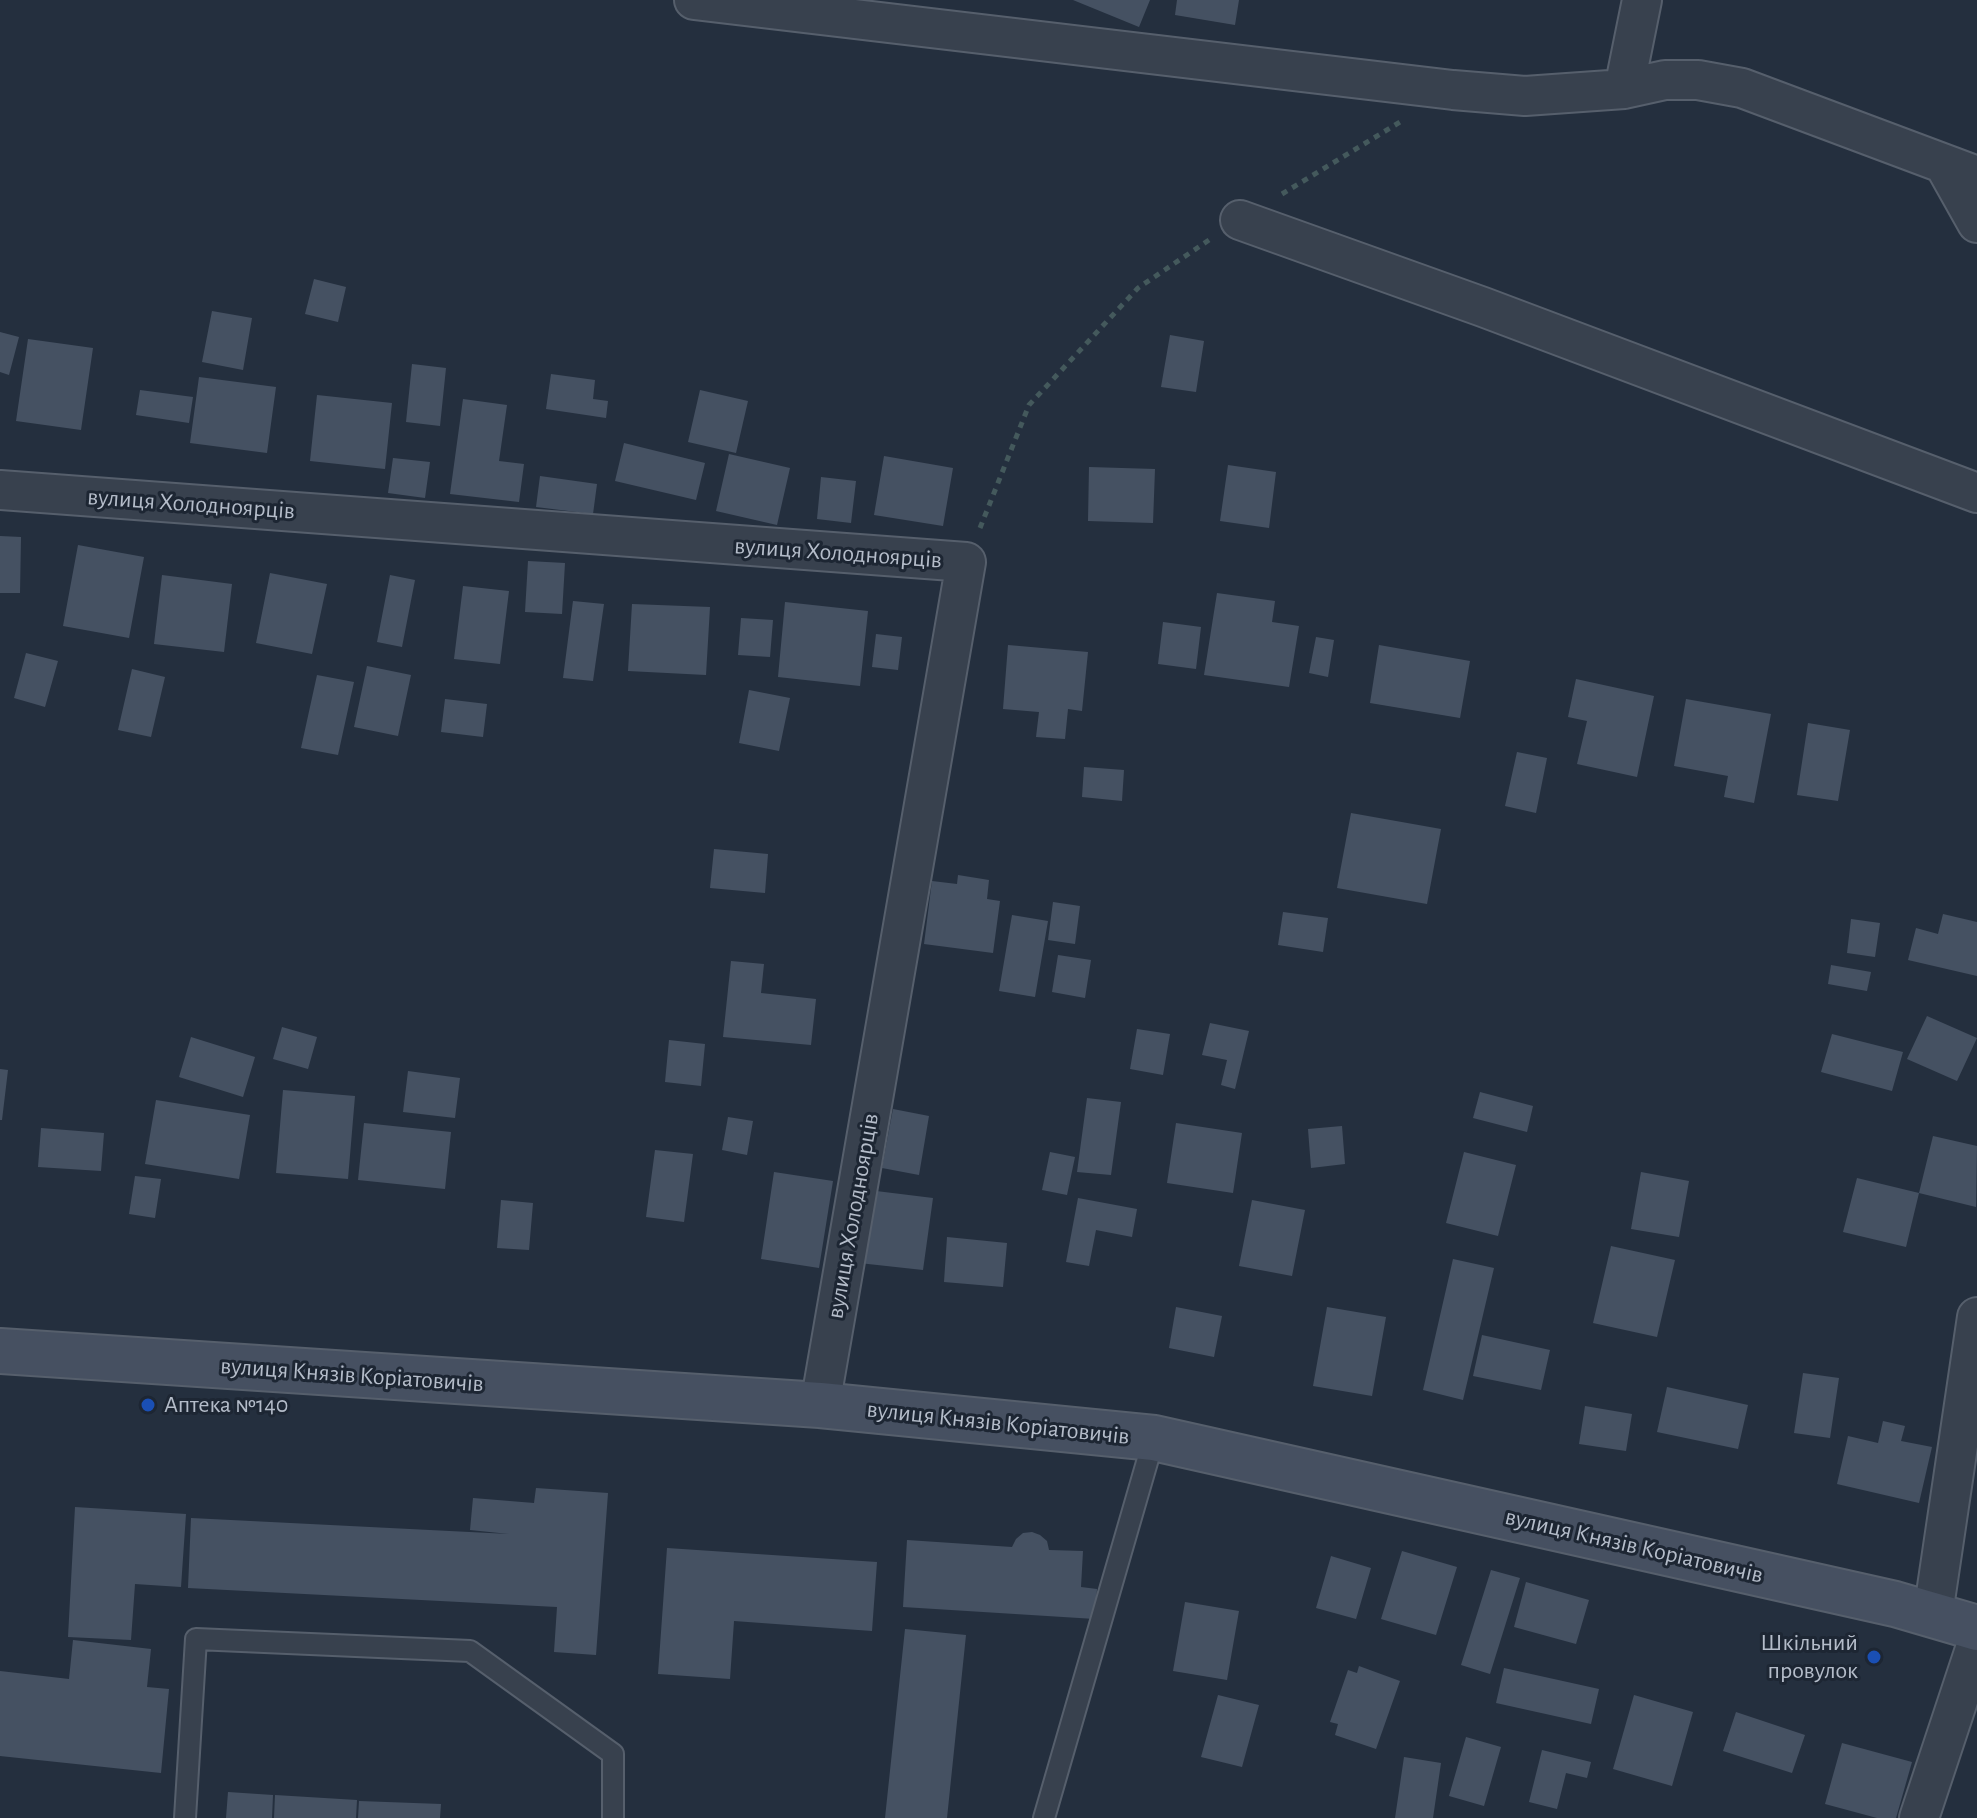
<!DOCTYPE html>
<meta charset="utf-8">
<style>
body{margin:0}
canvas{display:block;background:#242f3e}
</style>
<canvas width="1977" height="1818"></canvas>
<script>
const context = document.querySelector('canvas').getContext('2d');
context.lineJoin = 'round';
function fill(path, color) {
  context.fillStyle = color;
  context.fill(path, 'evenodd');
}
function poly(rows) {
  const path = new Path2D();
  for (const r of rows) {
    path.moveTo(r[0], r[1]);
    for (let i = 2; i < r.length; i += 2) path.lineTo(r[i], r[i + 1]);
  }
  return path;
}
function trace(path, color, width, dash) {
  context.strokeStyle = color;
  context.lineWidth = width;
  context.lineCap = dash ? 'butt' : 'round';
  context.setLineDash(dash || []);
  context.stroke(path);
}
function label(font, color, halo, rows, align = 'center') {
  context.font = font + ' "Alegreya Sans",sans-serif';
  context.lineWidth = 6;
  context.setLineDash([]);
  context.textBaseline = 'middle';
  context.strokeStyle = halo;
  context.fillStyle = color;
  for (const [text, x, y, turn = 0] of rows) {
    context.save();
    context.translate(x, y);
    context.rotate((+turn || 0) * Math.PI / 180);
    context.textAlign = isNaN(turn) ? turn : align;
    if (halo) context.strokeText(text, 0, 0);
    context.fillText(text, 0, 0);
    context.restore();
  }
}
fill(poly([
 [1073,0,1150,0,1139,27],
 [1177,0,1239,0,1235,25,1175,15],
 [314,279,346,287,338,322,305,314],
 [212,311,252,318,243,370,202,362],
 [0,332,19,337,9,375,0,372],
 [1170,335,1204,341,1196,392,1161,387],
 [28,339,93,348,81,430,16,421],
 [412,364,446,368,440,426,406,422],
 [551,374,595,380,593,399,608,401,606,418,546,409],
 [199,377,276,387,267,453,190,443],
 [140,390,193,397,189,423,136,415],
 [700,390,748,401,736,453,688,442],
 [317,395,392,403,385,469,310,461],
 [463,399,507,405,499,461,524,464,519,502,450,494],
 [624,443,705,463,696,500,615,481],
 [729,454,790,468,777,525,716,511],
 [884,456,953,468,943,526,874,515],
 [393,458,430,462,425,498,388,493],
 [1228,465,1276,472,1269,528,1220,521],
 [1089,467,1155,469,1153,523,1088,521],
 [540,476,597,484,593,514,536,507],
 [821,477,856,481,851,523,817,519],
 [0,536,21,537,20,593,0,593],
 [78,545,144,557,129,638,63,626],
 [528,561,565,563,562,614,525,612],
 [270,573,327,584,312,654,256,643],
 [162,575,232,584,224,652,154,644],
 [390,575,415,580,402,647,377,642],
 [463,586,509,591,500,664,454,659],
 [1217,593,1275,601,1272,622,1299,626,1289,687,1204,675],
 [573,601,604,604,593,681,563,678],
 [785,602,868,611,860,686,778,677],
 [632,604,710,607,706,675,628,671],
 [741,618,773,620,770,657,738,655],
 [1163,622,1201,627,1196,669,1158,664],
 [876,634,902,637,898,670,872,667],
 [1316,637,1334,640,1328,677,1309,673],
 [1008,645,1088,652,1082,711,1068,709,1065,739,1036,737,1039,712,1003,709],
 [1379,645,1470,661,1460,718,1370,703],
 [26,653,58,661,45,707,14,698],
 [367,666,411,675,398,736,354,727],
 [132,669,165,677,151,737,118,730],
 [317,675,354,682,338,755,301,748],
 [1576,679,1654,696,1637,777,1577,764,1587,721,1568,717],
 [749,690,790,698,779,751,739,743],
 [445,699,487,704,483,737,441,732],
 [1686,699,1771,714,1754,803,1724,797,1728,776,1674,766],
 [1808,723,1850,730,1838,801,1797,795],
 [1517,752,1547,758,1536,813,1505,806],
 [1084,767,1124,770,1122,801,1082,797],
 [1351,813,1441,829,1427,904,1337,888],
 [714,849,768,854,765,893,710,888],
 [958,875,989,880,987,899,1000,901,993,953,924,944,932,881,957,884],
 [1053,902,1080,906,1075,944,1048,940],
 [1283,912,1328,918,1323,952,1278,945],
 [1943,914,1977,922,1977,976,1908,960,1916,928,1938,934],
 [1012,915,1048,921,1035,997,999,991],
 [1851,919,1880,923,1875,957,1847,953],
 [1058,955,1091,960,1085,998,1052,992],
 [731,961,764,964,761,993,816,999,811,1045,723,1037],
 [1831,965,1871,972,1867,991,1828,984],
 [1927,1016,1977,1038,1957,1081,1907,1059],
 [1210,1023,1249,1031,1235,1089,1221,1085,1227,1060,1202,1055],
 [282,1027,317,1037,308,1069,273,1059],
 [1137,1029,1170,1034,1163,1075,1130,1069],
 [1832,1034,1903,1052,1892,1091,1821,1072],
 [191,1037,255,1057,243,1097,179,1077],
 [669,1040,705,1044,701,1086,665,1082],
 [0,1069,8,1070,2,1120,0,1120],
 [408,1071,460,1078,455,1118,403,1112],
 [283,1090,355,1096,348,1179,276,1173],
 [1480,1092,1533,1106,1527,1132,1473,1118],
 [1087,1098,1121,1102,1111,1175,1077,1172],
 [156,1100,250,1115,239,1179,145,1164],
 [893,1109,929,1116,919,1175,882,1168],
 [728,1117,753,1121,747,1155,722,1150],
 [364,1123,451,1132,445,1189,358,1180],
 [1176,1123,1242,1133,1233,1193,1167,1183],
 [1342,1126,1345,1164,1311,1168,1308,1129],
 [41,1128,104,1133,101,1171,38,1167],
 [1933,1136,1977,1146,1976,1207,1919,1193,1906,1247,1843,1232,1857,1178,1919,1193],
 [655,1150,693,1154,684,1222,646,1217],
 [1050,1152,1075,1157,1067,1195,1042,1190],
 [1464,1152,1516,1165,1498,1236,1446,1223],
 [774,1172,833,1181,819,1268,761,1259],
 [1641,1172,1689,1181,1679,1237,1631,1229],
 [135,1176,161,1179,155,1218,129,1214],
 [868,1190,933,1198,923,1270,859,1263],
 [1078,1198,1137,1209,1132,1237,1096,1230,1089,1266,1066,1262],
 [501,1200,533,1203,529,1250,497,1248],
 [1252,1200,1305,1210,1292,1276,1239,1266],
 [947,1237,1007,1243,1003,1287,944,1282],
 [1611,1246,1675,1260,1657,1337,1593,1323],
 [1453,1259,1494,1268,1463,1400,1423,1390],
 [1176,1307,1222,1316,1214,1357,1169,1348],
 [1327,1307,1386,1317,1372,1396,1313,1386],
 [1482,1335,1550,1350,1541,1390,1473,1376],
 [1803,1373,1839,1378,1830,1438,1794,1433],
 [1667,1387,1748,1405,1738,1449,1657,1432],
 [1585,1406,1632,1414,1626,1451,1579,1444],
 [1883,1421,1905,1426,1901,1441,1932,1447,1919,1503,1837,1484,1848,1436,1878,1443],
 [536,1488,608,1493,596,1655,554,1652,557,1607,188,1588,191,1518,509,1534,470,1530,473,1498,534,1503],
 [75,1507,186,1514,181,1587,135,1584,131,1640,68,1637],
 [1032,1532,1040,1535,1047,1541,1049,1550,1083,1551,1081,1587,1097,1589,1095,1619,903,1607,907,1540,1012,1547,1016,1539,1023,1533],
 [667,1548,877,1562,872,1631,734,1621,730,1679,658,1674],
 [1402,1551,1457,1567,1436,1635,1381,1619],
 [1331,1556,1371,1568,1356,1619,1316,1608],
 [1491,1570,1520,1578,1490,1674,1461,1665],
 [1526,1582,1589,1600,1576,1644,1514,1627],
 [1185,1602,1239,1611,1227,1680,1173,1671],
 [905,1629,966,1635,947,1818,885,1818],
 [73,1640,151,1649,147,1687,169,1689,161,1773,0,1756,0,1671,69,1679],
 [1359,1666,1400,1681,1376,1749,1335,1735,1338,1724,1330,1722,1348,1670,1357,1673],
 [1504,1668,1599,1689,1591,1724,1496,1703],
 [1218,1695,1259,1705,1242,1767,1201,1757],
 [1634,1695,1693,1712,1672,1786,1613,1769],
 [1736,1712,1805,1735,1792,1773,1723,1751],
 [1466,1737,1501,1747,1484,1806,1449,1796],
 [1842,1743,1912,1762,1896,1818,1877,1818,1825,1804],
 [1542,1750,1591,1762,1587,1778,1566,1773,1557,1809,1529,1802],
 [1404,1757,1441,1763,1433,1818,1395,1818],
 [228,1792,273,1795,272,1818,226,1818],
 [275,1795,357,1800,356,1818,274,1818],
 [359,1801,441,1804,440,1818,358,1818]
]), '#455162');
const lane = poly([
 [185,1818,196,1639,470,1651,613,1754,613,1818],
 [1044,1818,1154,1438]
]);
const street = poly([
 [694,0,1453,90,1525,96,1624,89,1665,80,1698,80,1742,88,1977,176],
 [1624,89,1642,0],
 [1945,166,1977,223],
 [1240,220,1483,307,1977,493],
 [0,490,966,562,820,1405],
 [1933,1614,1977,1317],
 [1919,1818,1977,1643]
]);
const secondary = poly([
 [0,1351,820,1405,1154,1438,1895,1604,1977,1628]
]);
trace(lane, '#565f6c', 24);
trace(street, '#565f6c', 42);
trace(secondary, '#565f6c', 48);
trace(poly([
 [1282,194,1400,122],
 [980,528,1029,405,1138,288,1209,240]
]), '#44595c', 5, [6, 6]);
trace(lane, '#38414e', 20);
trace(street, '#38414e', 38);
trace(secondary, '#465061', 44);
for (const [x, y, r, color] of [
 [148,1405,8,"#1a4fb4"],
 [1874,1657,8,"#1a4fb4"]
]) {
  const dot = new Path2D();
  dot.arc(x, y, r, 0, 2 * Math.PI);
  context.fillStyle = color;
  context.fill(dot);
  trace(dot, '#1d2633', 3);
}
label('24px', '#b4bcc9', '#1d2633', [
 ["вулиця Холодноярців",191,504,4],
 ["вулиця Холодноярців",838,553,4],
 ["вулиця Холодноярців",853,1216,-80],
 ["вулиця Князів Коріатовичів",352,1375,4],
 ["вулиця Князів Коріатовичів",998,1423,6],
 ["вулиця Князів Коріатовичів",1634,1546,13]
]);
label('24px', '#b4bcc9', '#1d2633', [
 ["Аптека №140",164,1405],
 ["Шкільний",1858,1643,"right"],
 ["провулок",1858,1671,"right"]
], 'left');
</script>
